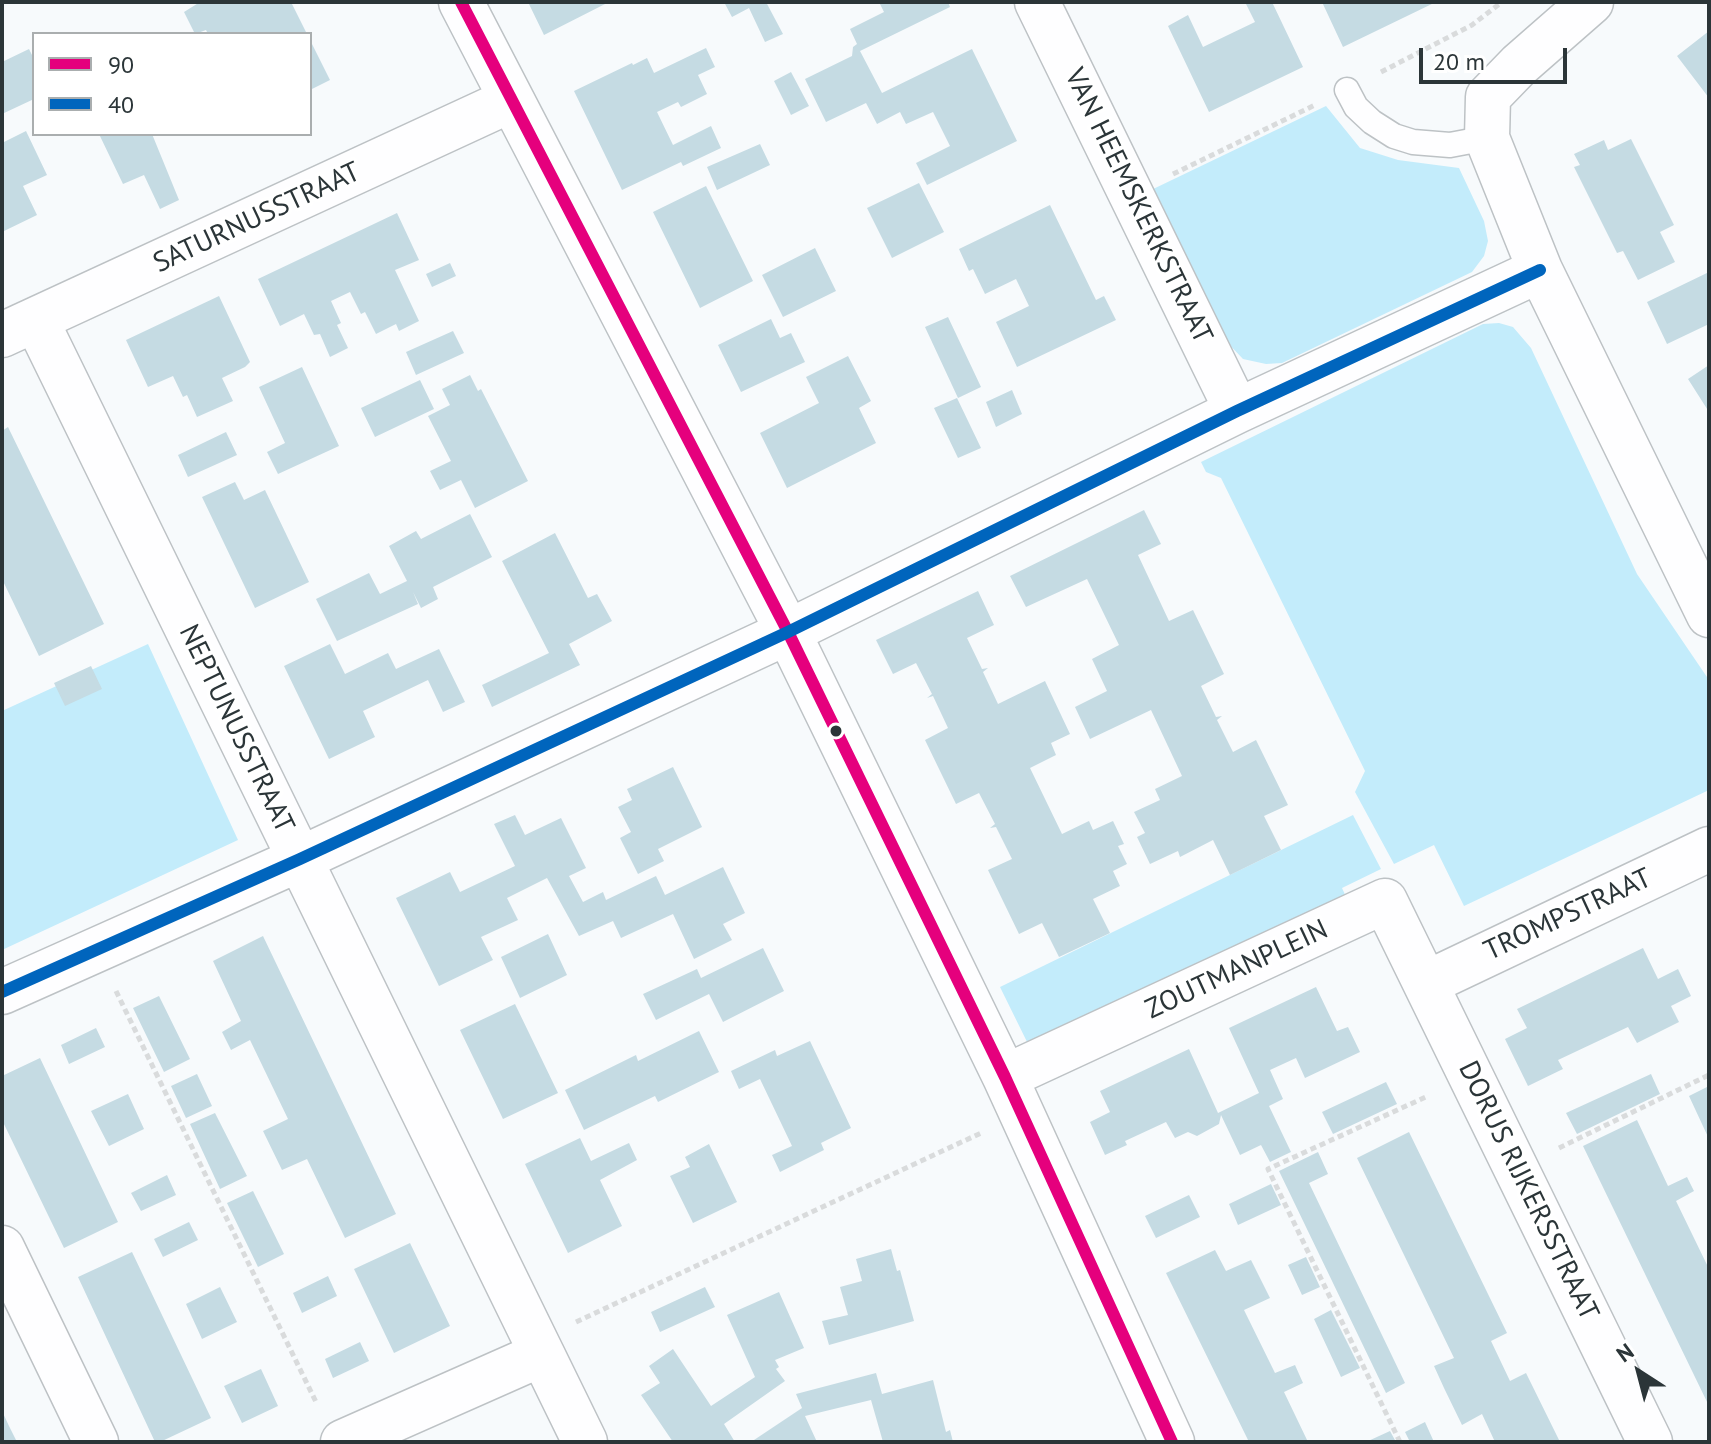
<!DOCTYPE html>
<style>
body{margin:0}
#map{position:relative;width:1711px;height:1444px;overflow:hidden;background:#f7fafc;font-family:"PT Sans",sans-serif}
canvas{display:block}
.frame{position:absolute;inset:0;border:4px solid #2b3538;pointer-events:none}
.legend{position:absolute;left:32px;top:32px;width:280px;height:104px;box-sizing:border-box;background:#fff;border:2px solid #aaaeaf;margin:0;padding:10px 14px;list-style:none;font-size:24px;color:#2b3538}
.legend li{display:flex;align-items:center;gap:16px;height:40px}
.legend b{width:40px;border:2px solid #aaaeaf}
.north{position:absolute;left:1599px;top:1332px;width:80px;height:80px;-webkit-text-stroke:6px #fff;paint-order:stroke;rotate:324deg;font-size:22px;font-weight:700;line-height:32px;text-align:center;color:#2b3538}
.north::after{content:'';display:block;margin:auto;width:28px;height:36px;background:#2b3538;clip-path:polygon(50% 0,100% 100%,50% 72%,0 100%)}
.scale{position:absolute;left:1419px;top:48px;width:148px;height:36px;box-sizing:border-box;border:4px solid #2b3538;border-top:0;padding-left:10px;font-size:24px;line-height:28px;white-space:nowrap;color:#2b3538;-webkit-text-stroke:6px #fff;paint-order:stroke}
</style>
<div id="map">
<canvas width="1711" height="1444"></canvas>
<div class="frame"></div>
<ul class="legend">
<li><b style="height:10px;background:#e5007d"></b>90</li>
<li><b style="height:10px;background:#0065bd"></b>40</li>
</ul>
<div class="north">N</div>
<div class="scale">20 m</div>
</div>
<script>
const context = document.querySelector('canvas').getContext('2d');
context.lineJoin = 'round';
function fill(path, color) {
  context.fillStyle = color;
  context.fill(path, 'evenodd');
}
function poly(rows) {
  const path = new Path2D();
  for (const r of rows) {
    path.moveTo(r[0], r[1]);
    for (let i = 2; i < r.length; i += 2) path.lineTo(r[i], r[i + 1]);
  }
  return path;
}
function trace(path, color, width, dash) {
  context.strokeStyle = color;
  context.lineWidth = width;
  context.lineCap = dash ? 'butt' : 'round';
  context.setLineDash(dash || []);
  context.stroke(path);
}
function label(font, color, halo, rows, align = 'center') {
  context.font = font + ' "PT Sans",sans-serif';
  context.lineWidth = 7;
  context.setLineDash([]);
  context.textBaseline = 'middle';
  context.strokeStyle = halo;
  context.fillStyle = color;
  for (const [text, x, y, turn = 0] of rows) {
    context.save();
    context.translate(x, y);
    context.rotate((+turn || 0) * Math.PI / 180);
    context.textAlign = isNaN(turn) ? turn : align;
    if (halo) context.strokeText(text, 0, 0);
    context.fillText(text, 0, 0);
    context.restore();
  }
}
fill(poly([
 [1326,106,1360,148,1398,160,1459,168,1484,221,1488,241,1484,256,1472,272,1282,363,1266,364,1243,359,1223,338,1149,191],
 [1499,323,1513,327,1531,348,1637,574,1709,680,1709,790,1464,906,1434,845,1394,864,1355,792,1365,771,1221,478,1206,472,1201,462,1483,324],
 [148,644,238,840,2,950,2,711],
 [1353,815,1381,869,1342,888,1348,901,1032,1052,1000,987]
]), '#c3ecfb');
fill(poly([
 [200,2,291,2,307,34,208,34,206,30,195,34,184,12],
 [528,2,609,2,544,35],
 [724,2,766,2,783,34,765,42,749,8,732,17],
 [879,2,948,2,950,7,860,51,882,93,972,49,1017,141,927,185,916,163,950,146,933,112,906,124,900,112,877,124,866,103,826,122,805,79,852,56,853,47,857,44,850,29,884,12],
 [1245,2,1272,2,1303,67,1209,112,1168,26,1188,15,1203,47,1255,22],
 [1322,2,1436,2,1343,47],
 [1709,31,1709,98,1677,56],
 [310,40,330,80,310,90],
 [706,48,715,67,698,75,707,94,681,107,678,102,657,112,673,145,711,126,721,148,683,166,681,162,622,190,574,91,632,63,633,65,647,58,654,73],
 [29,49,34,59,34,99,2,114,2,62],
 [791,72,809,106,791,115,774,81],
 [26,131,47,175,23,186,37,215,2,232,2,143],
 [99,134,152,134,179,200,160,209,144,175,123,184],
 [1631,139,1674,225,1660,232,1675,262,1638,280,1623,251,1617,253,1574,167,1580,165,1574,154,1604,140,1608,150],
 [760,144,770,165,717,190,707,167],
 [919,183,944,232,892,258,867,208],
 [706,186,753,281,700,308,653,212],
 [1050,205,1096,300,1104,296,1116,320,1017,367,996,322,1029,306,1016,279,985,294,973,269,969,271,959,249],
 [397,213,419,260,395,270,419,321,399,331,396,324,376,334,365,312,361,314,350,292,331,301,341,323,337,325,348,348,330,357,320,334,314,335,304,314,280,326,258,279],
 [815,248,836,291,783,317,762,275],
 [450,263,456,276,432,287,426,274],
 [1709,272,1709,324,1667,344,1647,302],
 [219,296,250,362,245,367,222,378,233,401,197,417,187,395,183,397,173,376,148,387,126,340],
 [948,317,981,387,958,398,925,327],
 [771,319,780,338,791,333,805,362,741,392,718,345],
 [453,331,464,353,416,375,406,352],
 [848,356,871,401,859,408,876,443,787,488,760,433,819,403,806,377],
 [1709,365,1709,412,1688,379],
 [302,367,339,446,278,474,267,452,285,443,259,387],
 [470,375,478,391,481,389,528,481,475,508,461,480,440,490,430,471,451,461,428,416,450,405,442,389],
 [420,380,434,409,375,437,361,408],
 [1012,390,1022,414,996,427,986,402],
 [957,398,981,448,958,458,934,408],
 [8,427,104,624,39,656,2,579,2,431],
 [226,432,237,455,188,477,178,455],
 [235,482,244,500,265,490,309,582,255,608,202,497],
 [1144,510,1161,544,1138,555,1169,621,1193,610,1224,674,1201,686,1216,717,1222,716,1217,720,1233,752,1256,740,1288,805,1264,816,1281,850,1230,875,1213,840,1180,857,1178,851,1150,864,1137,837,1145,833,1134,812,1160,800,1155,789,1182,776,1151,710,1090,739,1075,707,1107,691,1092,659,1119,645,1087,579,1026,607,1010,576],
 [470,514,492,557,433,587,438,599,421,608,413,592,418,604,337,641,316,599,369,573,380,594,407,581,389,546,416,531,421,539],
 [555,533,588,598,597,594,612,621,569,644,580,665,492,707,482,685,549,653,502,561],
 [978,591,994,625,967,638,982,669,988,668,983,672,998,704,1045,681,1070,734,1051,743,1056,755,1030,768,1062,834,1089,821,1093,830,1113,821,1124,844,1118,846,1127,864,1113,871,1120,886,1093,899,1110,933,1059,957,1042,923,1019,934,988,870,1012,859,996,827,990,828,995,824,979,793,956,804,925,740,948,728,933,696,927,698,932,694,916,663,893,674,876,640],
 [330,644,345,674,388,653,396,669,439,649,465,702,443,712,428,680,363,711,375,737,329,759,284,666],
 [91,666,102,689,65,706,54,683],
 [673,767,702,827,658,849,664,861,638,874,620,838,631,832,618,807,632,800,627,789],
 [515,815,525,835,561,818,586,868,569,876,583,902,603,892,606,900,656,876,665,895,723,867,745,913,723,924,732,940,694,959,673,914,621,938,613,921,579,936,547,878,507,898,518,920,481,937,493,960,439,986,396,898,450,872,460,892,515,866,494,824],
 [548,934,567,975,520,998,501,957],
 [263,936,396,1214,345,1238,307,1159,282,1170,263,1131,288,1119,250,1040,231,1050,222,1032,241,1021,213,961],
 [763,948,784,991,723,1022,709,994,656,1020,643,994,697,969,701,978],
 [1643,948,1658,979,1678,969,1691,996,1671,1006,1679,1022,1637,1043,1628,1027,1558,1060,1563,1069,1528,1086,1505,1039,1527,1028,1517,1009],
 [1316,987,1337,1031,1348,1027,1360,1052,1305,1078,1296,1058,1270,1070,1283,1099,1269,1106,1291,1152,1270,1162,1261,1145,1240,1155,1221,1115,1219,1124,1197,1136,1188,1132,1175,1138,1166,1122,1125,1141,1127,1145,1105,1155,1090,1122,1110,1112,1100,1091,1189,1049,1218,1113,1259,1093,1229,1028],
 [159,996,190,1059,164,1072,133,1008],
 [515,1004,558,1093,503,1119,460,1030],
 [96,1028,105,1047,69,1064,61,1045],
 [699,1031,719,1072,658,1102,655,1096,584,1130,565,1090,636,1055,638,1061],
 [810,1041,851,1128,821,1143,824,1150,780,1172,772,1155,792,1146,760,1079,739,1089,731,1071,775,1050,777,1056],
 [40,1058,118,1222,64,1248,2,1120,2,1076],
 [197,1074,212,1106,186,1118,171,1086],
 [1651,1074,1660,1094,1577,1134,1566,1113],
 [1386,1082,1397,1104,1333,1134,1322,1112],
 [1709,1086,1709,1139,1689,1096],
 [128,1094,144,1129,109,1146,91,1111],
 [215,1113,247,1176,220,1189,190,1124],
 [1637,1120,1668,1186,1687,1177,1694,1191,1676,1201,1709,1269,1709,1406,1583,1146],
 [1409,1132,1507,1333,1491,1341,1510,1381,1526,1373,1560,1442,1495,1442,1482,1414,1462,1425,1444,1388,1434,1366,1454,1358,1357,1158],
 [580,1138,591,1161,629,1143,637,1160,600,1180,622,1226,568,1253,525,1164],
 [709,1144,737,1202,693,1223,670,1176,690,1167,685,1157],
 [1318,1152,1328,1174,1309,1183,1405,1383,1386,1393,1279,1171],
 [167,1175,176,1195,141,1211,131,1193],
 [1271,1184,1281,1205,1238,1225,1229,1204],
 [253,1191,284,1254,258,1267,227,1203],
 [1189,1195,1200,1217,1156,1238,1145,1216],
 [189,1222,198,1240,163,1257,154,1239],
 [410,1243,450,1326,394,1353,354,1269],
 [891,1249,897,1271,900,1270,914,1321,829,1345,822,1321,848,1315,840,1287,862,1281,856,1259],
 [1215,1250,1226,1271,1251,1260,1270,1298,1244,1310,1275,1373,1295,1365,1303,1383,1284,1392,1308,1442,1249,1442,1166,1273],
 [132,1252,211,1418,160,1442,155,1442,78,1277],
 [1306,1257,1320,1287,1302,1295,1288,1265],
 [328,1276,337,1296,302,1313,293,1293],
 [220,1287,237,1322,202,1339,186,1304],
 [705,1287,715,1307,660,1332,651,1312],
 [779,1292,804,1348,775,1360,779,1367,776,1369,785,1381,724,1424,735,1442,673,1442,641,1395,660,1383,649,1366,673,1349,711,1406,755,1377,727,1315],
 [1331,1310,1360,1368,1341,1377,1314,1319],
 [360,1342,369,1361,333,1378,325,1359],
 [261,1369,278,1406,242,1423,224,1386],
 [876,1373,882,1394,933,1380,946,1432,950,1430,953,1442,883,1442,871,1400,805,1416,817,1442,751,1442,802,1408,796,1394],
 [2,1411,9,1426,17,1442,2,1442],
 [1425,1422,1434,1442,1410,1442,1405,1432],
 [1390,1431,1396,1442,1366,1442]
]), '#c5dbe3');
const service = poly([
 [1347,90,1356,107,1372,122,1394,136,1413,142,1450,145,1487,138]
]);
const minor = poly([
 [461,2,788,632,1005,1077,1172,1442],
 [1037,2,1237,411],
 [1591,2,1519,65,1488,97,1487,138,1540,270,1709,615],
 [36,320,542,1354],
 [2,335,511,100],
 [1427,983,1709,849],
 [2,992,300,859,788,632,1237,411,1540,270],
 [1005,1077,1385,901,1650,1442],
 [2,1248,96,1442],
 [343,1442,542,1354,585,1442]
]);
trace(service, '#bdc2c5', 27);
trace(minor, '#bdc2c5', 47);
trace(poly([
 [1381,72,1472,25,1502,2],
 [1173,174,1315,105],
 [116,991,316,1402],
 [1559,1148,1709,1075],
 [576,1322,981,1133],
 [1400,1442,1268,1169,1428,1096]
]), '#d9dbdc', 5, [6, 4]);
trace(service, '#fefeff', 24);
trace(minor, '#fefeff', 44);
trace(poly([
 [461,2,788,632,1005,1077,1172,1442]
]), '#e5007d', 12);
trace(poly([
 [2,992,300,859,788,632,1237,411,1540,270]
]), '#0065bd', 12);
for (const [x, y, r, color] of [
 [836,731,7,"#2b3538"]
]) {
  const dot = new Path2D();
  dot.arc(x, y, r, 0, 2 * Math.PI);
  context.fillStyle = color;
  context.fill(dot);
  trace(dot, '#fff', 3);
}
label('28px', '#2b3538', '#fff', [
 ["VAN HEEMSKERKSTRAAT",1138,206,64],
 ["SATURNUSSTRAAT",257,218,-25],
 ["NEPTUNUSSTRAAT",236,729,64],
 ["TROMPSTRAAT",1568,915,-25],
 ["ZOUTMANPLEIN",1237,970,-25],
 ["DORUS RIJKERSSTRAAT",1528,1191,64]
]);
</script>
